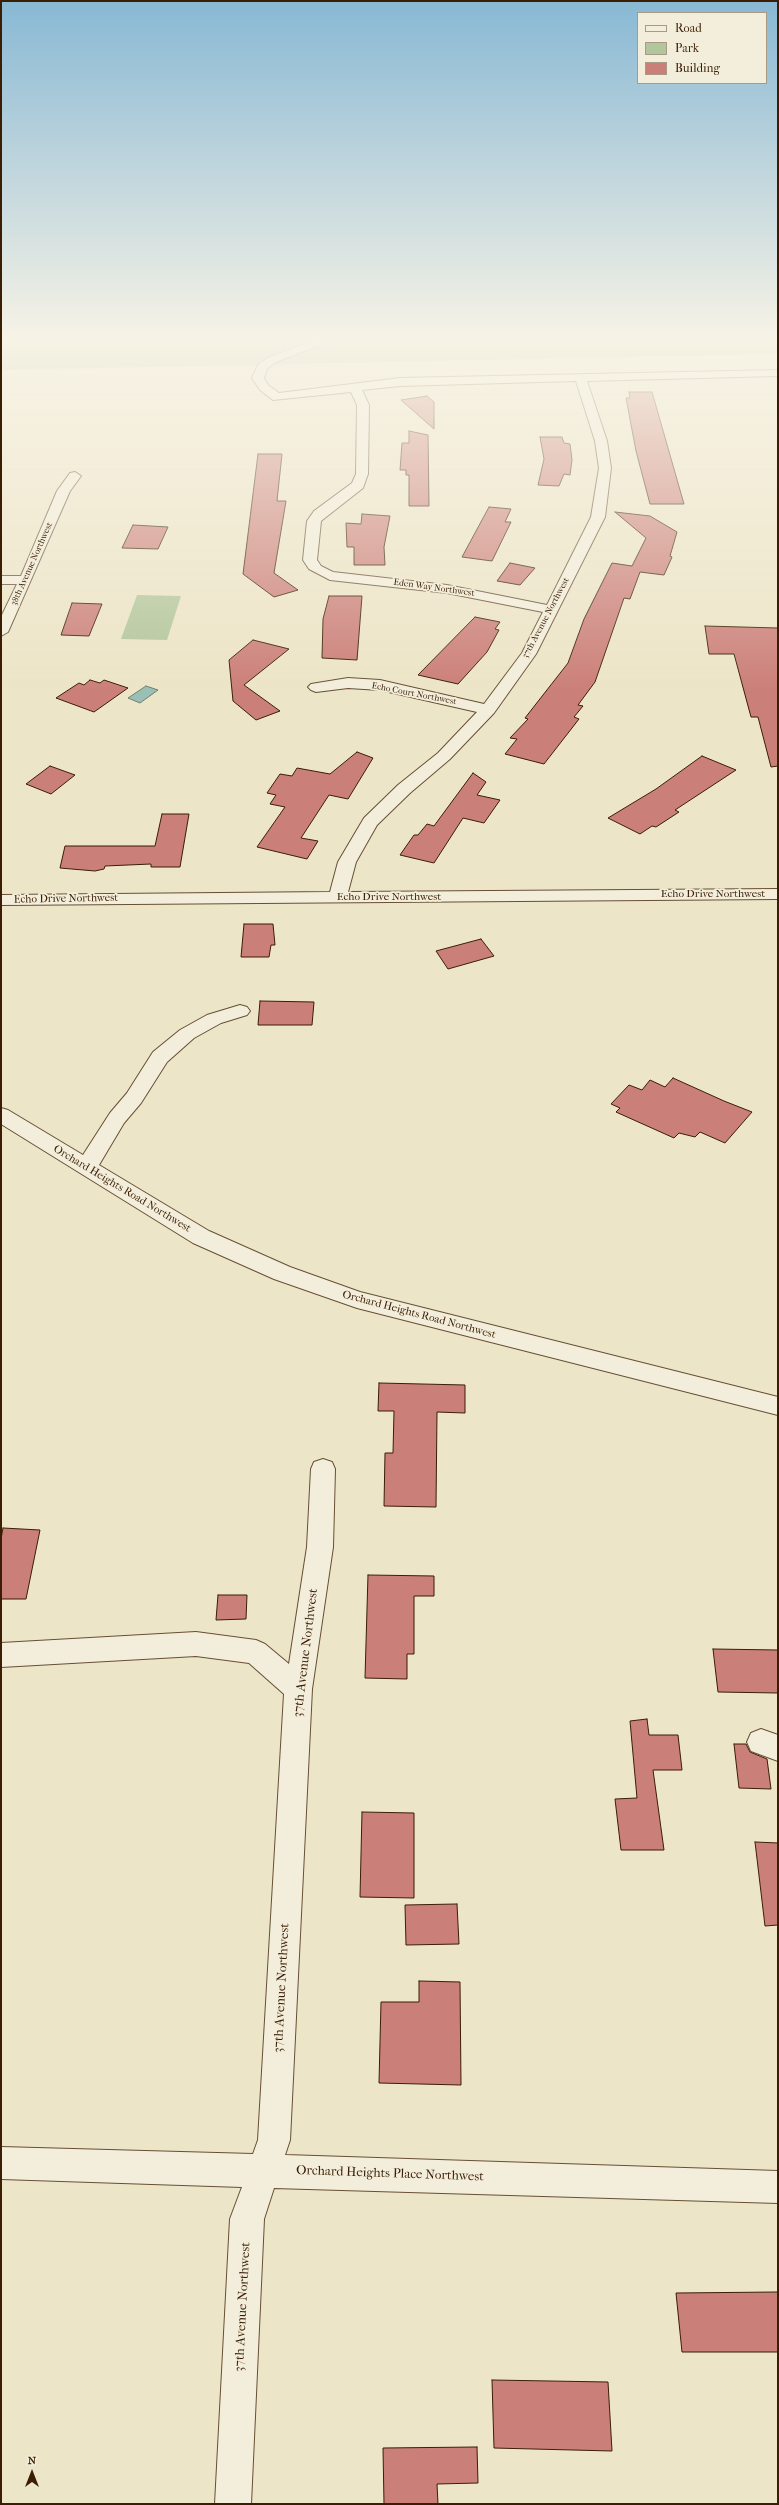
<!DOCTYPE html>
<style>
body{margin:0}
#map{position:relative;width:779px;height:2505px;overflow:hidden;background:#ede5c7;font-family:"IM FELL French Canon",serif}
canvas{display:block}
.frame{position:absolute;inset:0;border:2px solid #3a1d03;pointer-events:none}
.legend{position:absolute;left:637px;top:12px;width:130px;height:72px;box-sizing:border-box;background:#f3eedb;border:1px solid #a99a85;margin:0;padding:5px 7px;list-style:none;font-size:12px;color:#3a1d03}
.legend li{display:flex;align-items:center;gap:8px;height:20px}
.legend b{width:20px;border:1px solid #a99a85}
.north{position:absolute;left:12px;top:2453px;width:40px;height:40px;-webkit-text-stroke:3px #f3eedb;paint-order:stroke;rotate:0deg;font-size:11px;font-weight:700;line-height:16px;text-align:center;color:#3a1d03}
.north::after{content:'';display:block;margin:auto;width:14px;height:18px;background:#3a1d03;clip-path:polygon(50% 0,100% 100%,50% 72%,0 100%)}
</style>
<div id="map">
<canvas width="779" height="2505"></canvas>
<div class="frame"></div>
<ul class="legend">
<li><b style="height:5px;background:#f3eedb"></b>Road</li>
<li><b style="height:11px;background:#b2c69b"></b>Park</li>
<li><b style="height:11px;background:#cb7f79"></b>Building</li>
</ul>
<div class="north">N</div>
</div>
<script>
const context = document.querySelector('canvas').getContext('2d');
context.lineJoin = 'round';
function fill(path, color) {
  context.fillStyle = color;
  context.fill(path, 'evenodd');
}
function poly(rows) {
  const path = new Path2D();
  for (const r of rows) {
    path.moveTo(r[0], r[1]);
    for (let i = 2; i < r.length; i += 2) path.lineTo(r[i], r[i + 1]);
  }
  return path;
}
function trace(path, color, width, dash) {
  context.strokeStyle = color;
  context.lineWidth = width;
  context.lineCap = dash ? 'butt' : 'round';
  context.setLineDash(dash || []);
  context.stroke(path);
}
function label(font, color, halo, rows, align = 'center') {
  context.font = font + ' "IM FELL French Canon",serif';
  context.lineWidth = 3.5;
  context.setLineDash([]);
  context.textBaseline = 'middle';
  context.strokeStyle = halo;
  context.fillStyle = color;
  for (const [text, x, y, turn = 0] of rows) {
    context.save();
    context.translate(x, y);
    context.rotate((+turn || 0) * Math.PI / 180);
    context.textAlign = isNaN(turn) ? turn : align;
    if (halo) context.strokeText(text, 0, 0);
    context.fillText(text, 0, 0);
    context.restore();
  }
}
fill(poly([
 [1,341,778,341,778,354,1,370],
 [137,595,181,596,167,640,121,639]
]), '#b2c69b');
const water = poly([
 [146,686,158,690,140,703,128,698,146,686]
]);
fill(water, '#99bfb6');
trace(water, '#737e6e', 1);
const building = poly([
 [629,392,652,392,684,504,650,504,636,451,626,398,630,398,629,392],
 [427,396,434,402,434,429,401,400,427,396],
 [409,431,428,435,429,506,409,506,409,475,406,475,406,470,400,470,402,443,409,443,409,431],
 [540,437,562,437,564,443,570,444,572,460,570,475,564,474,559,486,538,485,544,459,540,437],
 [258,454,282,454,277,501,286,501,274,573,298,590,274,597,243,574,258,454],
 [489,507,511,509,505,522,511,522,492,561,462,557,489,507],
 [615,512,650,516,677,532,670,556,672,557,664,575,640,572,630,599,624,598,595,682,578,705,583,706,574,717,579,719,544,764,505,754,517,739,510,738,528,719,525,718,568,663,584,619,612,563,632,566,646,538,615,512],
 [362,514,390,516,384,547,385,565,354,565,354,547,347,547,346,523,361,524,362,514],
 [133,525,168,527,158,549,122,548,133,525],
 [510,563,535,568,520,585,497,581,510,563],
 [329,596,362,596,357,660,322,658,323,619,329,596],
 [72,603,102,604,89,636,61,635,72,603],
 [475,617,500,622,495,629,499,630,487,652,458,684,418,675,475,617],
 [705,626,778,628,778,766,771,767,758,717,751,717,734,654,709,654,705,626],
 [253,640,289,649,244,685,280,711,256,720,233,701,229,660,253,640],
 [90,680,100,683,104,680,128,688,94,712,56,698,79,683,84,685,90,680],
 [357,752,373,758,348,799,329,795,301,838,318,841,307,859,257,847,285,807,270,804,276,795,267,793,280,774,292,776,297,768,330,774,357,752],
 [702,756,736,770,675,810,679,812,656,827,652,826,640,834,608,818,656,789,702,756],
 [50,766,75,775,51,794,26,784,50,766],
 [473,773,486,782,477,795,500,800,484,823,463,818,434,863,400,855,414,835,418,835,427,824,434,826,473,773],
 [162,814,189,814,180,867,151,867,151,864,105,866,104,869,95,871,60,868,65,846,155,846,162,814],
 [244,924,273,924,275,945,271,945,269,957,241,957,244,924],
 [481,939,494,956,448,969,436,951,481,939],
 [260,1001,314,1002,312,1025,258,1025,260,1001],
 [673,1078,724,1101,752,1112,725,1143,700,1132,695,1137,679,1133,674,1138,616,1112,620,1108,611,1104,629,1085,642,1090,650,1080,665,1087,673,1078],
 [379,1383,465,1385,465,1413,437,1412,436,1507,384,1506,385,1453,393,1453,394,1411,378,1411,379,1383],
 [3,1528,40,1530,26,1599,1,1599,1,1539,3,1528],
 [368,1575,434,1576,434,1596,414,1596,414,1654,407,1654,407,1679,365,1678,368,1575],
 [218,1595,247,1595,246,1619,216,1620,218,1595],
 [713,1649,778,1650,778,1693,718,1692,713,1649],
 [647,1719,649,1735,678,1735,682,1770,653,1770,664,1850,621,1850,615,1799,637,1798,630,1721,647,1719],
 [734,1744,746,1744,750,1752,767,1759,771,1789,739,1788,734,1744],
 [362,1812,414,1813,414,1898,360,1897,362,1812],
 [755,1842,778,1843,778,1925,765,1926,755,1842],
 [457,1904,459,1944,406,1945,405,1905,457,1904],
 [419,1981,460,1982,461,2085,379,2083,381,2002,419,2002,419,1981],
 [778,2292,778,2352,682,2352,676,2293,778,2292],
 [492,2380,608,2382,612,2451,494,2448,492,2380],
 [477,2447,478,2483,437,2484,438,2504,384,2504,383,2448,477,2447]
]);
fill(building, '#cb7f79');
trace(building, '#3a1d03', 1);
const minor = poly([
 [313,341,329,341,276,362,267,369,264,378,268,385,279,393,400,378,778,370,778,376,587,381,607,441,611,468,605,517,536,654,494,713,450,759,410,793,377,825,356,862,348,892,778,889,778,899,1,905,1,895,330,892,338,862,364,818,398,785,438,753,477,712,380,690,348,688,316,692,311,690,308,687,311,684,348,678,380,680,484,704,522,653,543,612,447,593,330,580,309,569,303,560,307,521,314,511,352,483,356,474,357,405,351,392,273,400,260,390,252,378,258,365,268,358,313,341],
 [576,381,595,441,599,468,591,517,547,605,447,585,333,572,321,566,317,560,321,521,363,488,368,474,369,405,362,390,400,386,576,381],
 [75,472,81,476,70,491,8,632,1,636,1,617,17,584,1,584,1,576,21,576,57,491,70,473,75,472],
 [240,1005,247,1007,250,1011,247,1015,221,1023,194,1038,167,1062,141,1103,124,1123,99,1165,209,1231,290,1267,360,1292,778,1397,778,1415,357,1308,274,1279,193,1243,1,1124,1,1108,8,1110,83,1155,110,1113,127,1093,153,1052,180,1030,207,1015,240,1005],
 [323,1459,332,1462,335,1469,333,1547,312,1689,290,2140,285,2155,778,2171,778,2203,274,2188,264,2219,251,2504,215,2504,230,2219,242,2187,1,2179,1,2147,253,2154,258,2140,284,1694,249,1663,196,1656,1,1667,1,1643,196,1632,256,1640,265,1644,289,1664,307,1547,311,1469,314,1462,323,1459],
 [761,1729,778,1735,778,1761,751,1751,747,1742,751,1733,761,1729]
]);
trace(minor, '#674f34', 2);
fill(minor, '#f3eedb');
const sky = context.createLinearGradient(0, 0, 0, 691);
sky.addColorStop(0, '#88b8d4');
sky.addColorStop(0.49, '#f7f3e6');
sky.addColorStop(1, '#f7f3e600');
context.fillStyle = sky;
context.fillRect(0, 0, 779, 691);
label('9px', '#3a1d03', '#f3eedb', [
 ["38th Avenue Northwest",32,564,-66],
 ["Eden Way Northwest",434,588,8],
 ["37th Avenue Northwest",546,618,-62],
 ["Echo Court Northwest",414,694,11]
]);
label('11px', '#3a1d03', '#f3eedb', [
 ["Echo Drive Northwest",713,894],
 ["Echo Drive Northwest",389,897],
 ["Echo Drive Northwest",66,899,-1],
 ["Orchard Heights Road Northwest",122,1189,31],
 ["Orchard Heights Road Northwest",419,1315,15]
]);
label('13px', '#3a1d03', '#f3eedb', [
 ["37th Avenue Northwest",306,1653,-83],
 ["37th Avenue Northwest",282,1988,-87],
 ["Orchard Heights Place Northwest",390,2174,2],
 ["37th Avenue Northwest",243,2307,-87]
]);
</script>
